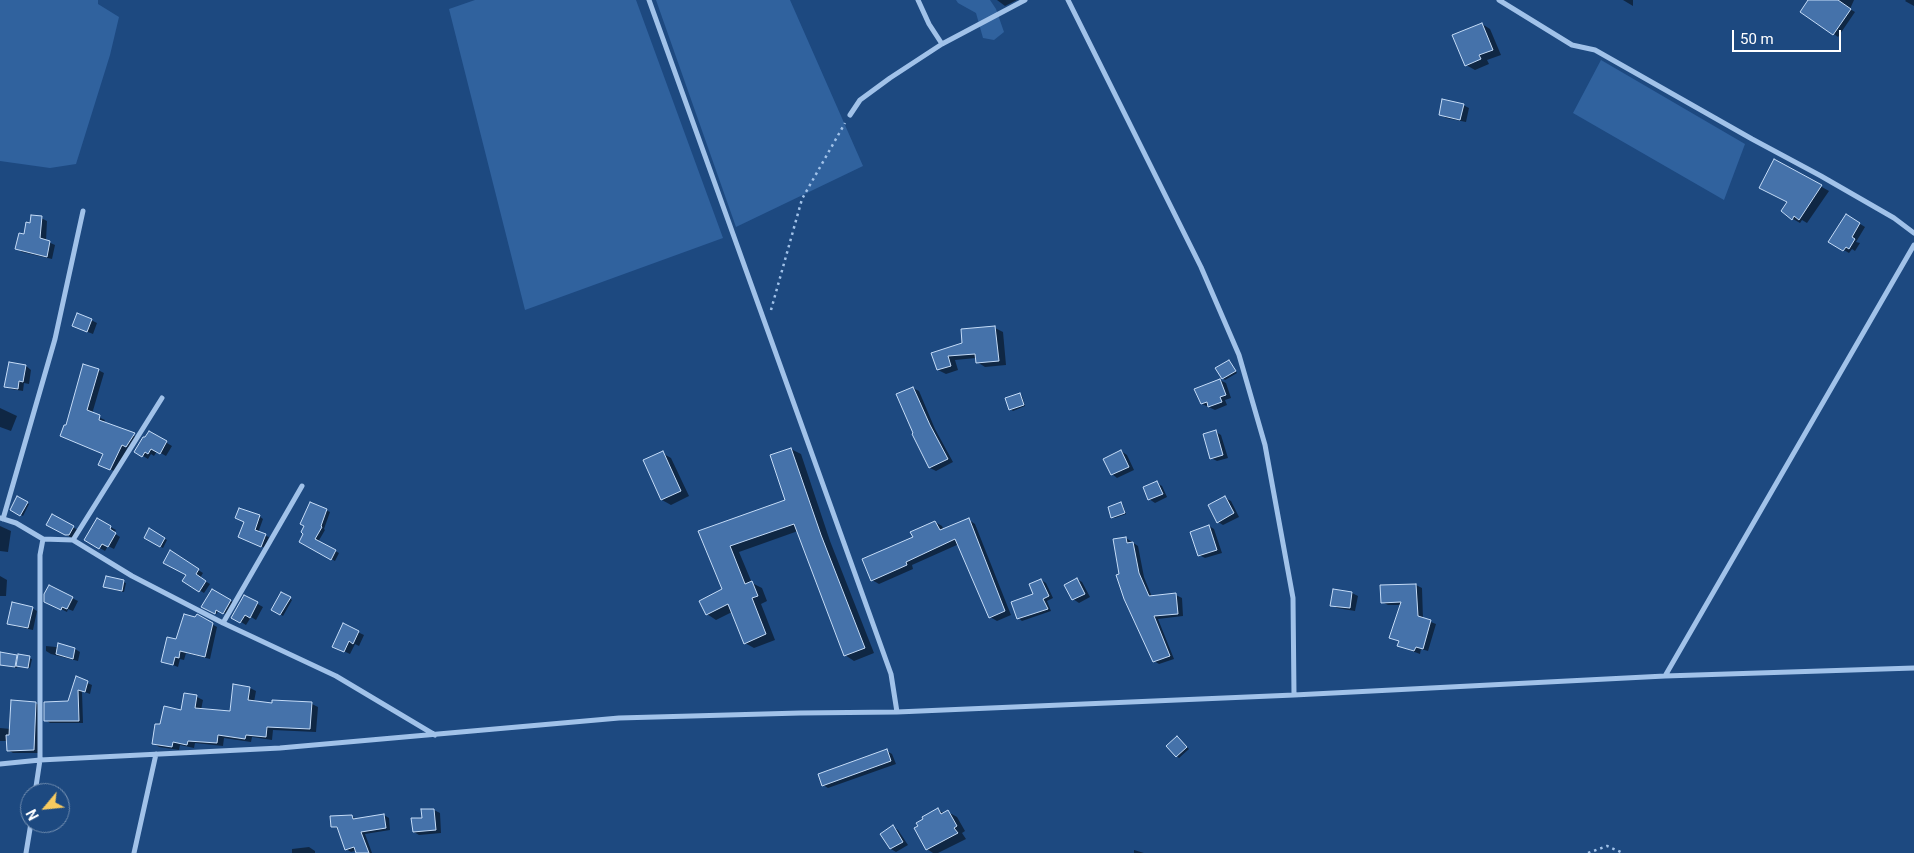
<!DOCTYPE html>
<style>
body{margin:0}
#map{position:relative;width:1914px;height:853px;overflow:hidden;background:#1d4980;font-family:Roboto,sans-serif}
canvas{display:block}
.north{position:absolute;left:20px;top:783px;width:50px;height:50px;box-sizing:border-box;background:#1d4980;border:1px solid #7792b3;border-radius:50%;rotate:242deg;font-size:14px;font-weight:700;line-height:20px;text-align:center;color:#fff}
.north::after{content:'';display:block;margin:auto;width:18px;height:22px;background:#f9cb5f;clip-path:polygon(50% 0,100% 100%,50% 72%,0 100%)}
.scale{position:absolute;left:1732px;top:30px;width:109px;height:22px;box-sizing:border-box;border:2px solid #fff;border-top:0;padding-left:6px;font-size:15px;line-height:18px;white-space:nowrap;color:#fff;-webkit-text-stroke:4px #1d4980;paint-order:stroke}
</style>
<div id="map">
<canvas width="1914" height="853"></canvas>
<div class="north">N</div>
<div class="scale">50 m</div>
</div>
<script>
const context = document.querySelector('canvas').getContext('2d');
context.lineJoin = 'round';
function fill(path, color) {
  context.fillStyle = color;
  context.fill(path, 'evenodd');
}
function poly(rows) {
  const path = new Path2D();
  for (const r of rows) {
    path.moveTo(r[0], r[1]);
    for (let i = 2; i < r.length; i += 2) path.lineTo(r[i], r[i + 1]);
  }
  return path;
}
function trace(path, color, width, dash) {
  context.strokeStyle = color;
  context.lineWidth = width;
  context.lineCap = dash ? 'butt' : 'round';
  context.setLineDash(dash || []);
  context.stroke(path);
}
fill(poly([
 [0,0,98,0,98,4,119,17,110,55,76,164,50,168,0,161],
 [475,0,636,0,723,238,525,310,449,9],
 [656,0,790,0,863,166,736,227],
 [956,0,990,0,996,9,1004,32,994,40,983,38,976,13,958,3],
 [1601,60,1745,144,1724,200,1573,113]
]), '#30629e');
fill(poly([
 [997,0,1017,0,1005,6],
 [1623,0,1633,0,1633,6],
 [1810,0,1854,0,1850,9,1855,12,1838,37,1834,34],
 [1914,0,1914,6,1905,1,1906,0],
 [1482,24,1490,29,1501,55,1487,60,1489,64,1475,70,1466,65],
 [1463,105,1469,108,1466,122,1446,118,1440,114],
 [1774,160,1829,191,1807,223,1802,220,1800,223,1793,219,1789,202],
 [1846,215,1865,227,1856,242,1860,243,1855,251,1852,249,1849,253,1830,242],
 [41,218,47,221,46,241,55,245,52,259,22,252,17,248,31,224],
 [91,320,97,323,93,334,73,326],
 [995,328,1003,332,1006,365,985,367,977,362,976,358,955,360,958,370,946,374,938,370,932,354,964,343],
 [1229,362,1237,373,1225,380,1223,378],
 [26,366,31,370,29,384,24,383,23,391,11,389,6,386],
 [98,370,104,373,92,414,105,420,104,423,139,438,132,449,128,447,116,472,105,467,104,454,67,427],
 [1220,380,1226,383,1231,398,1225,400,1227,405,1215,410,1202,404],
 [913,388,919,391,935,429,953,462,936,471,930,468,915,434],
 [1019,394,1022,396,1025,406,1013,411,1010,409],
 [0,408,17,416,11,431,0,427],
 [1216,432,1221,435,1228,458,1217,461,1211,458],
 [150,433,172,446,166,456,157,451,154,456,151,454,148,459,135,451],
 [791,449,801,454,830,541,874,653,854,661,845,655,798,531,739,552,752,583,762,588,767,601,761,604,775,640,754,648,745,643,732,612,716,620,707,614,724,590,700,531,787,501],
 [1121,451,1127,455,1134,470,1117,478,1112,474],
 [662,453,671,458,689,496,671,505,662,500,645,461],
 [1157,483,1162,486,1167,497,1155,503,1149,499],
 [17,498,29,504,23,516,12,510],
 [1225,498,1231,501,1239,517,1223,525,1218,522],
 [310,503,330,512,324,529,325,530,318,542,339,553,335,561,301,542,306,526],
 [1121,504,1123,505,1126,514,1115,518,1112,517],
 [52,516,78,530,72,538,48,525],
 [259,516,263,519,258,533,269,537,265,548,243,539],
 [97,520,116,530,114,533,120,537,114,549,108,546,105,551,86,540],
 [969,520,975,524,1011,615,997,621,990,617,959,544,912,565,913,569,879,584,872,580,914,538,935,522,942,526,944,530],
 [0,526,11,531,8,552,0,551],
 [1209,526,1214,529,1222,553,1205,558,1199,555],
 [149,530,167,540,163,548,145,538],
 [1126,538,1138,546,1144,577,1152,597,1176,595,1182,598,1183,616,1158,619,1174,659,1159,664,1154,661,1120,575],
 [170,552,203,573,200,578,210,584,204,593,184,581,187,575],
 [0,576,7,580,6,596,0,596],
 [107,577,126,583,124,592,107,588],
 [1077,579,1082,582,1090,597,1079,603,1073,599,1066,585],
 [1041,580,1046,583,1053,598,1047,601,1051,611,1022,621,1018,618,1035,595],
 [1416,585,1422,588,1423,619,1436,624,1428,651,1421,649,1420,654,1404,648,1400,642,1391,637,1402,605,1388,605,1382,602,1382,586],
 [50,587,78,601,73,611,68,609,67,612,51,604],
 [1334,590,1352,593,1358,596,1355,611,1337,608,1332,605],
 [212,591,233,602,226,614,218,610,217,614,203,606],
 [282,593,292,600,283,616,272,609],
 [245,597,263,607,256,620,251,617,246,625,233,617],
 [32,608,37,611,33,630,14,626,9,623],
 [197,616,217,627,210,659,186,653,184,660,180,659,178,667,163,661,176,641],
 [343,625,364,635,359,646,355,644,350,654,339,649],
 [46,646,75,649,80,652,78,661,51,654,46,651],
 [17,656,32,659,30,668,18,665,17,668,0,664],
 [76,678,92,685,90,694,82,691,83,723,50,723,46,720,68,702],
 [250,688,256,691,254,702,273,705,312,704,318,707,316,732,273,730,272,740,252,737,251,742,224,738,223,746,195,743,194,748,180,745,179,750,159,747,153,743,161,726,182,711,197,697,203,700,201,710,231,713],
 [35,703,41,706,39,753,13,753,8,750,8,741,0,741,0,728,11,729],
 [1177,737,1189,749,1179,758,1167,746],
 [887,751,892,754,896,764,828,788,823,785],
 [434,810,440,813,441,833,419,835,414,832,423,819,423,811],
 [938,810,944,813,948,812,957,817,965,831,962,833,966,839,938,853,933,853,927,849],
 [384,815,389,818,390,830,365,834,372,853,358,853,357,850,351,852,346,849,339,829,332,826,352,816,357,819],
 [893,827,898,830,908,845,896,852,891,849],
 [309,847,315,851,315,853,292,853,292,849],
 [1134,850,1144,853,1134,853]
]), '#0007');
const building = poly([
 [1808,0,1838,0,1851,9,1833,35,1800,12,1808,0],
 [1482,23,1493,50,1479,55,1481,59,1465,66,1452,35,1482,23],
 [1442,99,1464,104,1460,120,1439,115,1442,99],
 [1774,159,1822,185,1799,220,1794,216,1792,220,1781,211,1787,202,1759,188,1774,159],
 [1846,214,1860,223,1852,237,1855,239,1849,249,1846,247,1843,251,1828,242,1846,214],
 [31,215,42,216,40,238,50,241,47,257,15,249,19,233,24,234,26,222,30,223,31,215],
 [77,313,92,319,87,332,72,326,77,313],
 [995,326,999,361,976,363,975,354,948,356,951,366,937,370,931,353,962,343,961,329,995,326],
 [1229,360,1236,371,1222,379,1215,368,1229,360],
 [9,362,26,365,23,382,19,381,18,389,4,387,9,362],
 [83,364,99,369,87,410,100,415,99,420,135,433,126,447,122,445,110,470,98,465,103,454,60,436,64,425,66,425,83,364],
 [1220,379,1226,395,1220,397,1222,402,1208,407,1207,402,1201,404,1194,389,1220,379],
 [913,387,930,425,948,459,929,468,912,434,913,433,896,394,913,387],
 [1020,393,1024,405,1009,410,1005,398,1020,393],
 [1216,430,1223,455,1210,459,1203,434,1216,430],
 [149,431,167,441,160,454,151,449,148,454,145,452,142,457,134,452,143,437,145,437,149,431],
 [791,448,821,535,865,648,844,656,794,524,730,546,745,584,752,581,758,596,752,598,766,634,744,644,728,604,706,615,699,601,722,589,698,531,785,500,770,455,791,448],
 [1121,450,1129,467,1111,475,1103,459,1121,450],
 [663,451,681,491,661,500,643,460,663,451],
 [1157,481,1163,494,1148,500,1143,487,1157,481],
 [17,496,28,502,20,516,10,510,17,496],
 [1225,496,1234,513,1217,523,1208,505,1225,496],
 [310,502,327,509,321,526,322,527,315,539,336,550,331,560,299,542,303,534,301,532,304,526,300,524,310,502],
 [1121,502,1125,513,1111,518,1108,507,1121,502],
 [239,508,260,515,255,530,266,534,261,547,238,537,244,522,235,518,239,508],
 [52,514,74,526,69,535,65,535,46,525,52,514],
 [97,518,111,526,110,529,116,533,108,547,102,544,99,549,84,540,97,518],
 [969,518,1005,611,989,618,955,539,906,562,907,565,871,581,862,559,913,537,910,532,935,521,940,530,969,518],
 [1209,525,1217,550,1198,556,1190,532,1209,525],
 [149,528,165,538,160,547,144,538,149,528],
 [1126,537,1127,543,1133,542,1139,573,1149,596,1176,593,1178,614,1154,616,1170,656,1153,662,1124,599,1116,575,1119,574,1113,539,1126,537],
 [170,550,199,569,196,574,206,581,199,592,182,581,186,575,163,563,170,550],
 [106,576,124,580,122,591,103,587,106,576],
 [1077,578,1085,594,1072,600,1064,585,1077,578],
 [1041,579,1049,596,1043,599,1048,609,1017,619,1011,602,1033,594,1029,584,1041,579],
 [1416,584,1418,616,1431,620,1423,649,1416,647,1414,651,1397,646,1399,641,1389,638,1401,602,1381,603,1380,585,1416,584],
 [49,585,73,597,67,609,62,607,61,610,44,602,44,594,49,585],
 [212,589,231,600,223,614,216,610,215,614,201,607,212,589],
 [1333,589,1352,592,1350,608,1330,606,1333,589],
 [281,592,291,597,280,615,271,610,281,592],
 [244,595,258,602,250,618,245,615,240,623,231,618,244,595],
 [12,602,33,607,28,628,7,624,12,602],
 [184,614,195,617,197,614,213,623,205,657,180,651,179,658,175,657,173,665,161,662,167,637,176,639,184,614],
 [343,623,359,631,353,644,349,641,344,652,332,647,343,623],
 [58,643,75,648,73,659,56,654,58,643],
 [0,652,17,655,15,667,0,665,0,652],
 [18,654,30,656,28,668,16,666,18,654],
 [76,676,88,681,85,692,78,690,79,721,44,721,44,702,68,701,76,676],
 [233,684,250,687,248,700,272,703,272,700,312,702,310,729,267,727,266,737,246,735,245,739,218,735,217,743,188,741,187,745,173,742,172,747,152,744,155,724,160,724,164,706,181,710,184,693,197,695,195,708,230,711,233,684],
 [11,700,36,702,34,750,7,751,6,735,9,735,11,700],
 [1177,736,1187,747,1176,757,1166,746,1177,736],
 [887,749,891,761,822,786,818,774,887,749],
 [938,808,941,814,948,810,957,826,954,828,958,833,926,850,914,828,918,826,916,823,923,819,922,817,938,808],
 [421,809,434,809,436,830,413,832,411,818,422,818,421,809],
 [384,814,386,828,361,832,369,853,356,853,354,847,345,850,337,827,331,827,330,816,352,815,353,819,384,814],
 [893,825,903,842,890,849,880,834,893,825]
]);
fill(building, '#4572aa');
trace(building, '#c5dcf7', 1);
trace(poly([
 [771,310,802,199,845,123],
 [1588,853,1607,846,1623,853]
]), '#a1c2e9', 2.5, [2.5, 4]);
trace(poly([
 [649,0,891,674,897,712],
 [918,0,929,24,942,44],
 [1068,0,1201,267,1239,355,1265,445,1293,598,1294,695],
 [1499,0,1572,45,1595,50,1752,139,1821,176,1894,218,1914,233],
 [850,115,860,100,890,78,942,44,1025,0],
 [0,518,16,523,43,539,73,540,132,576,223,623,336,676,435,735],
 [3,519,55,339,83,211],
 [73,540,162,398],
 [223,623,302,486],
 [1665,676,1914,245],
 [0,764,40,760,280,748,619,718,800,713,897,712,1294,695,1665,676,1914,668],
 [35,793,40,760,40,555,43,539],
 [26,853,31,823],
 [134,853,156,754]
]), '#a1c2e9', 5);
</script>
